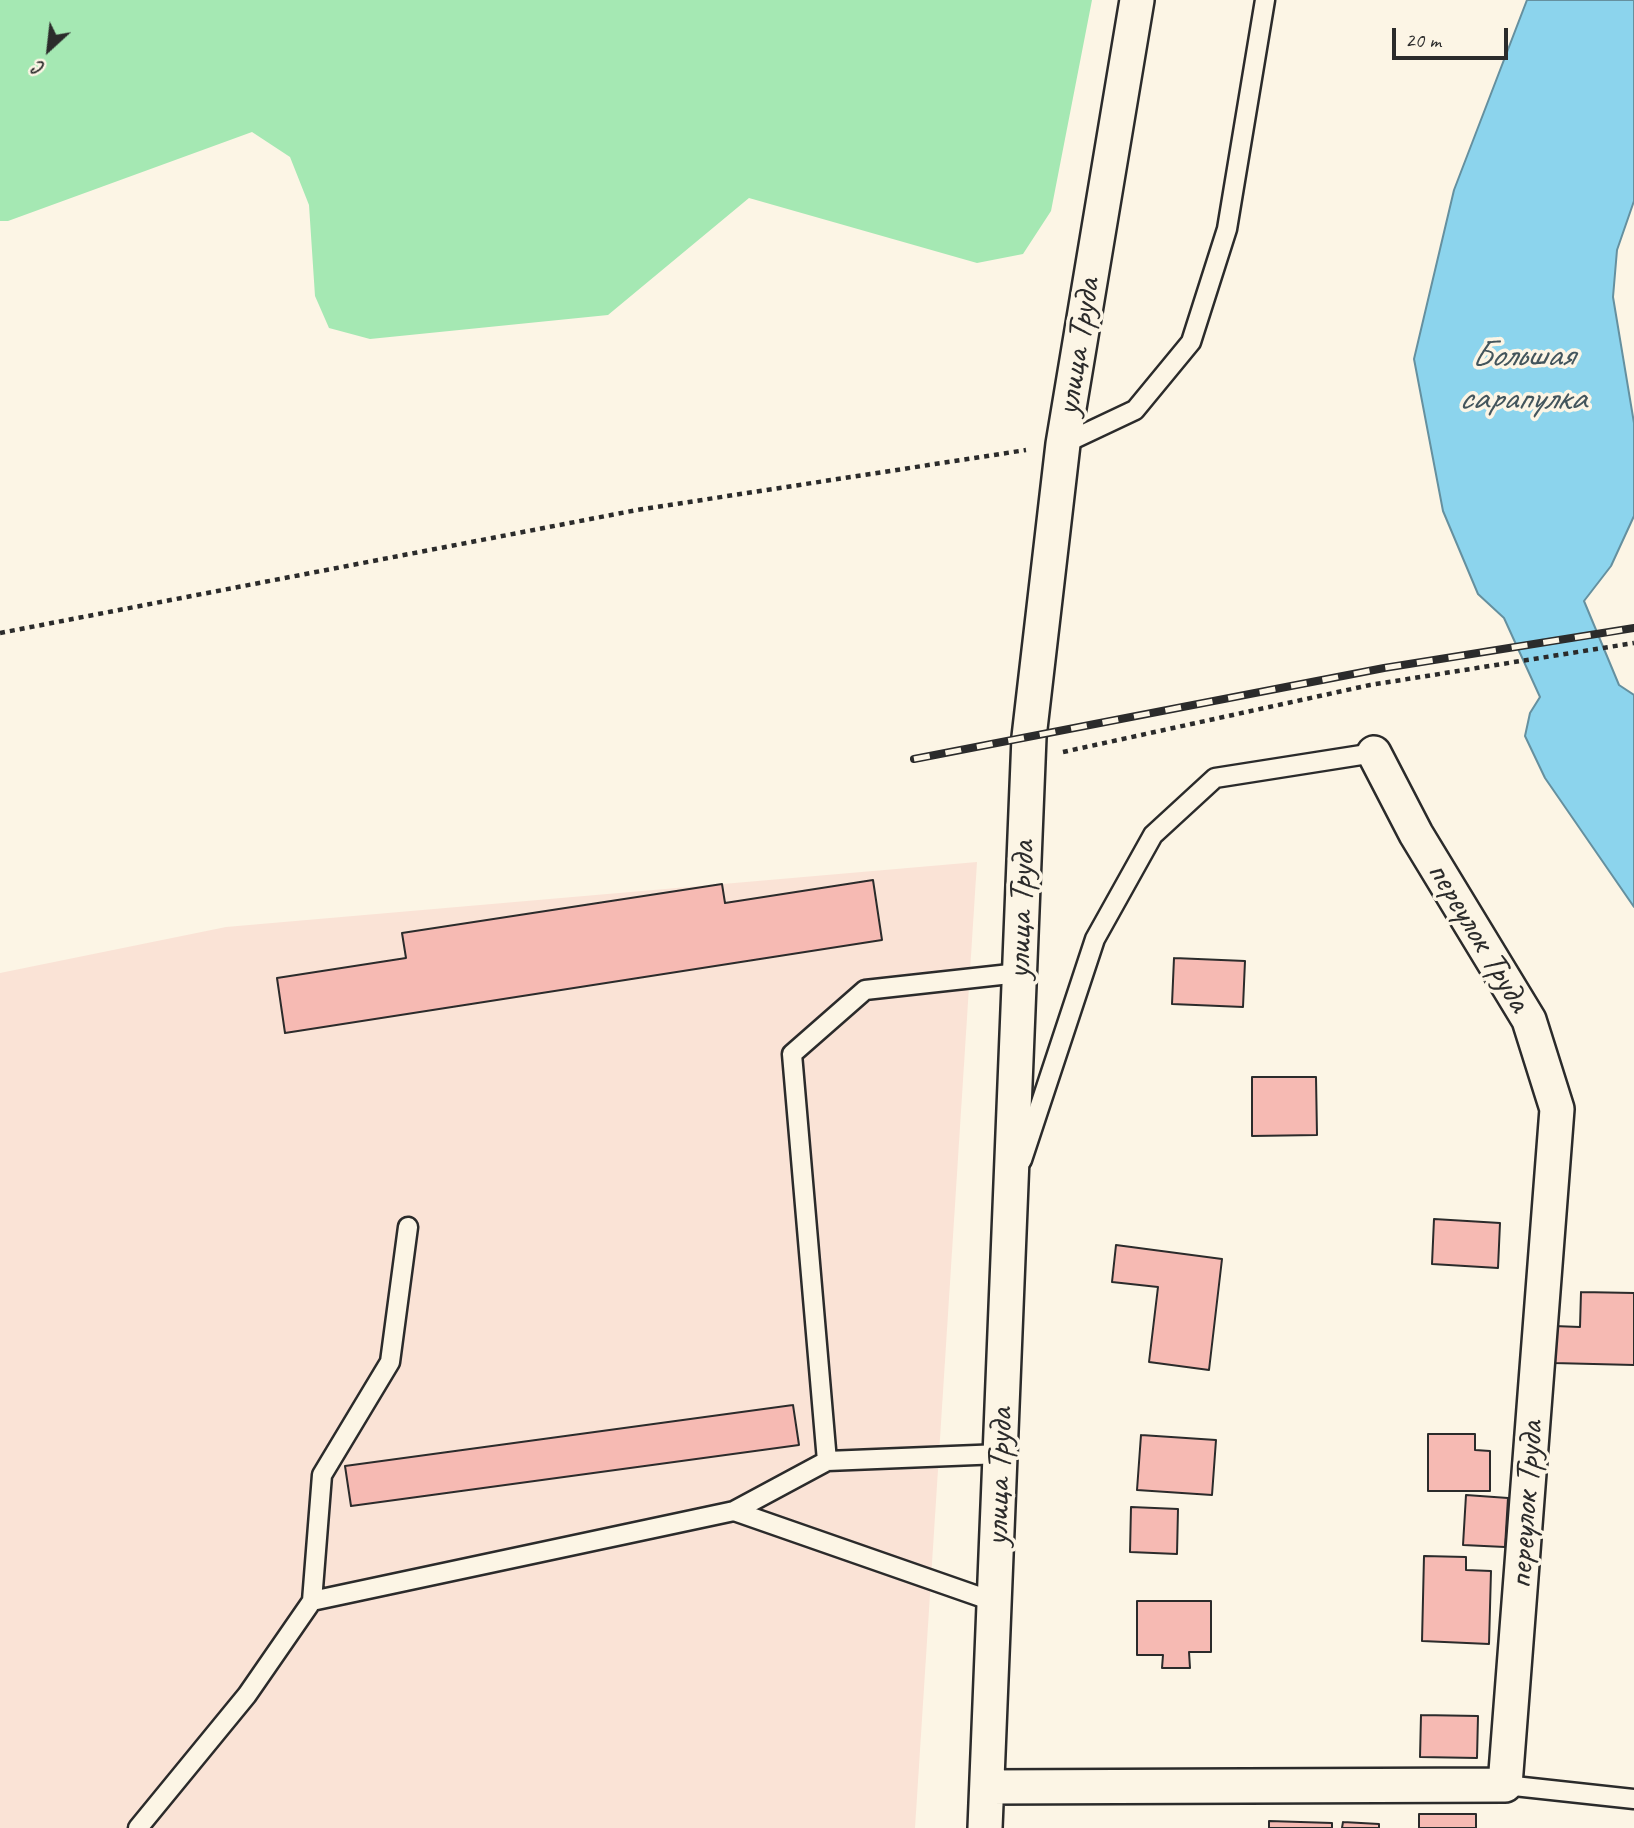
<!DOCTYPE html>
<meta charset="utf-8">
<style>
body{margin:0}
#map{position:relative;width:1634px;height:1828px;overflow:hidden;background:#fcf5e5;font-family:Caveat,sans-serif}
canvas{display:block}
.north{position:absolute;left:14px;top:14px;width:70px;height:70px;-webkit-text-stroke:5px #fcf5e5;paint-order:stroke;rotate:207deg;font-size:19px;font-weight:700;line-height:28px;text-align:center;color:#2b2b2b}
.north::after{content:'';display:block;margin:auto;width:24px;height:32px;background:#2b2b2b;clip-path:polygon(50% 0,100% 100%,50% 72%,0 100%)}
.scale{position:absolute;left:1392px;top:28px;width:116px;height:32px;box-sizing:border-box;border:4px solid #2b2b2b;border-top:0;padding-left:9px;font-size:21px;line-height:24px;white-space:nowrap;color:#2b2b2b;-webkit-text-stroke:5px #fcf5e5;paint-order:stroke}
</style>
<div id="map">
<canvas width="1634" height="1828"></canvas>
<div class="north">С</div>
<div class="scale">20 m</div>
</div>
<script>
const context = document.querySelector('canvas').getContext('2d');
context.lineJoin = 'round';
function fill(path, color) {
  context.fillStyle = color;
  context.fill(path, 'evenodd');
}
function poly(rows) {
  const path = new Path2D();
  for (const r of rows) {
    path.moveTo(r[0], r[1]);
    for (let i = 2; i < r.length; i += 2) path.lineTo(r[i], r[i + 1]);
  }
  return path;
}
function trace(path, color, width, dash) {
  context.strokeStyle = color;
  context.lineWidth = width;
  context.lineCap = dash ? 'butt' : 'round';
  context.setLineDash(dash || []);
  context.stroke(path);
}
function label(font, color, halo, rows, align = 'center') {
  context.font = font + ' Caveat,sans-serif';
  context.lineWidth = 7;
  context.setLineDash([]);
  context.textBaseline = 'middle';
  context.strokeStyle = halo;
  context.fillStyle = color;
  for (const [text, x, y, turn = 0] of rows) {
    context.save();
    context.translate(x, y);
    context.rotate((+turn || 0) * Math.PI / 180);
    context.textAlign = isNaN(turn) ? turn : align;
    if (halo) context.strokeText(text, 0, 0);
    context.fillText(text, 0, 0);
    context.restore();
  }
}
fill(poly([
 [977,862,915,1828,0,1828,0,973,226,927]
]), '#fae3d6');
fill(poly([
 [0,0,1092,0,1051,211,1023,254,977,263,749,198,608,315,370,339,329,328,315,296,309,205,290,157,252,132,8,221,0,221]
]), '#a5e8b3');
const water = poly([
 [1527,0,1634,0,1634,201,1617,250,1613,297,1634,423,1634,516,1611,566,1584,601,1619,685,1634,695,1634,907,1545,778,1525,736,1530,713,1540,697,1504,618,1478,594,1443,511,1414,359,1454,190,1527,0]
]);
fill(water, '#8cd4ed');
trace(water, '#65909f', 2);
const building = poly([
 [873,880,882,940,285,1033,277,978,406,958,402,933,722,884,725,903,873,880],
 [1174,958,1245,961,1243,1007,1172,1004,1174,958],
 [1252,1077,1316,1077,1317,1135,1252,1136,1252,1077],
 [1434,1219,1500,1223,1498,1268,1432,1264,1434,1219],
 [1116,1245,1222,1259,1209,1370,1149,1362,1158,1287,1112,1282,1116,1245],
 [1581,1292,1634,1293,1634,1365,1553,1363,1554,1326,1580,1327,1581,1292],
 [793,1405,799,1445,351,1506,345,1466,793,1405],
 [1428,1434,1475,1434,1475,1450,1490,1451,1490,1491,1428,1491,1428,1434],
 [1141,1435,1216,1440,1212,1495,1137,1490,1141,1435],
 [1466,1495,1508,1498,1505,1547,1463,1545,1466,1495],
 [1131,1507,1178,1509,1177,1554,1130,1552,1131,1507],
 [1424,1556,1466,1557,1466,1570,1491,1571,1489,1644,1422,1641,1424,1556],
 [1137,1601,1211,1601,1211,1652,1189,1652,1190,1668,1162,1668,1163,1655,1137,1655,1137,1601],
 [1421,1715,1478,1716,1477,1758,1420,1757,1421,1715],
 [1419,1814,1476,1814,1476,1828,1419,1828,1419,1814],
 [1269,1821,1332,1823,1332,1828,1269,1828,1269,1821],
 [1343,1822,1379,1824,1379,1828,1342,1828,1343,1822]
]);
fill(building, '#f6bab3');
trace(building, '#2b2b2b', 2);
const lane = poly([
 [1063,444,1135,410,1191,342,1227,229,1265,0],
 [1022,1160,1095,939,1153,835,1215,778,1374,753],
 [408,1227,390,1362,322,1475,312,1601,734,1511,827,1461,792,1054,865,990,1019,973],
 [827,1461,1001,1454],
 [734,1511,995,1602],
 [1505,1785,1634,1799],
 [138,1828,247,1695,312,1601]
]);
const street = poly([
 [988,1787,1505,1785,1557,1109,1529,1020,1416,834,1374,753],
 [985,1828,1029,737,1063,444,1137,0]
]);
trace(lane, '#2b2b2b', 23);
trace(street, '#2b2b2b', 38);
trace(poly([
 [0,633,637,510,1026,450],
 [1063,752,1370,685,1634,643]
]), '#2b2b2b', 4.5, [5, 5]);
trace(lane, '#fcf5e5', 18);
trace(street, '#fcf5e5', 33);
const rail = poly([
 [914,759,1384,668,1634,628]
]);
trace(rail, '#2b2b2b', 8);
trace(rail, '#fcf5e5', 5, [16]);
label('35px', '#2b2b2b', '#fcf5e5', [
 ["улица Труда",1079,347,-81],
 ["улица Труда",1022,910,-88],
 ["переулок Труда",1478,937,59],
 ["улица Труда",1000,1477,-88],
 ["переулок Труда",1527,1505,-86]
]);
label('italic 37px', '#43555c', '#fcf5e5', [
 ["Большая",1522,356],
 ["сарапулка",1522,399]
]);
</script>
